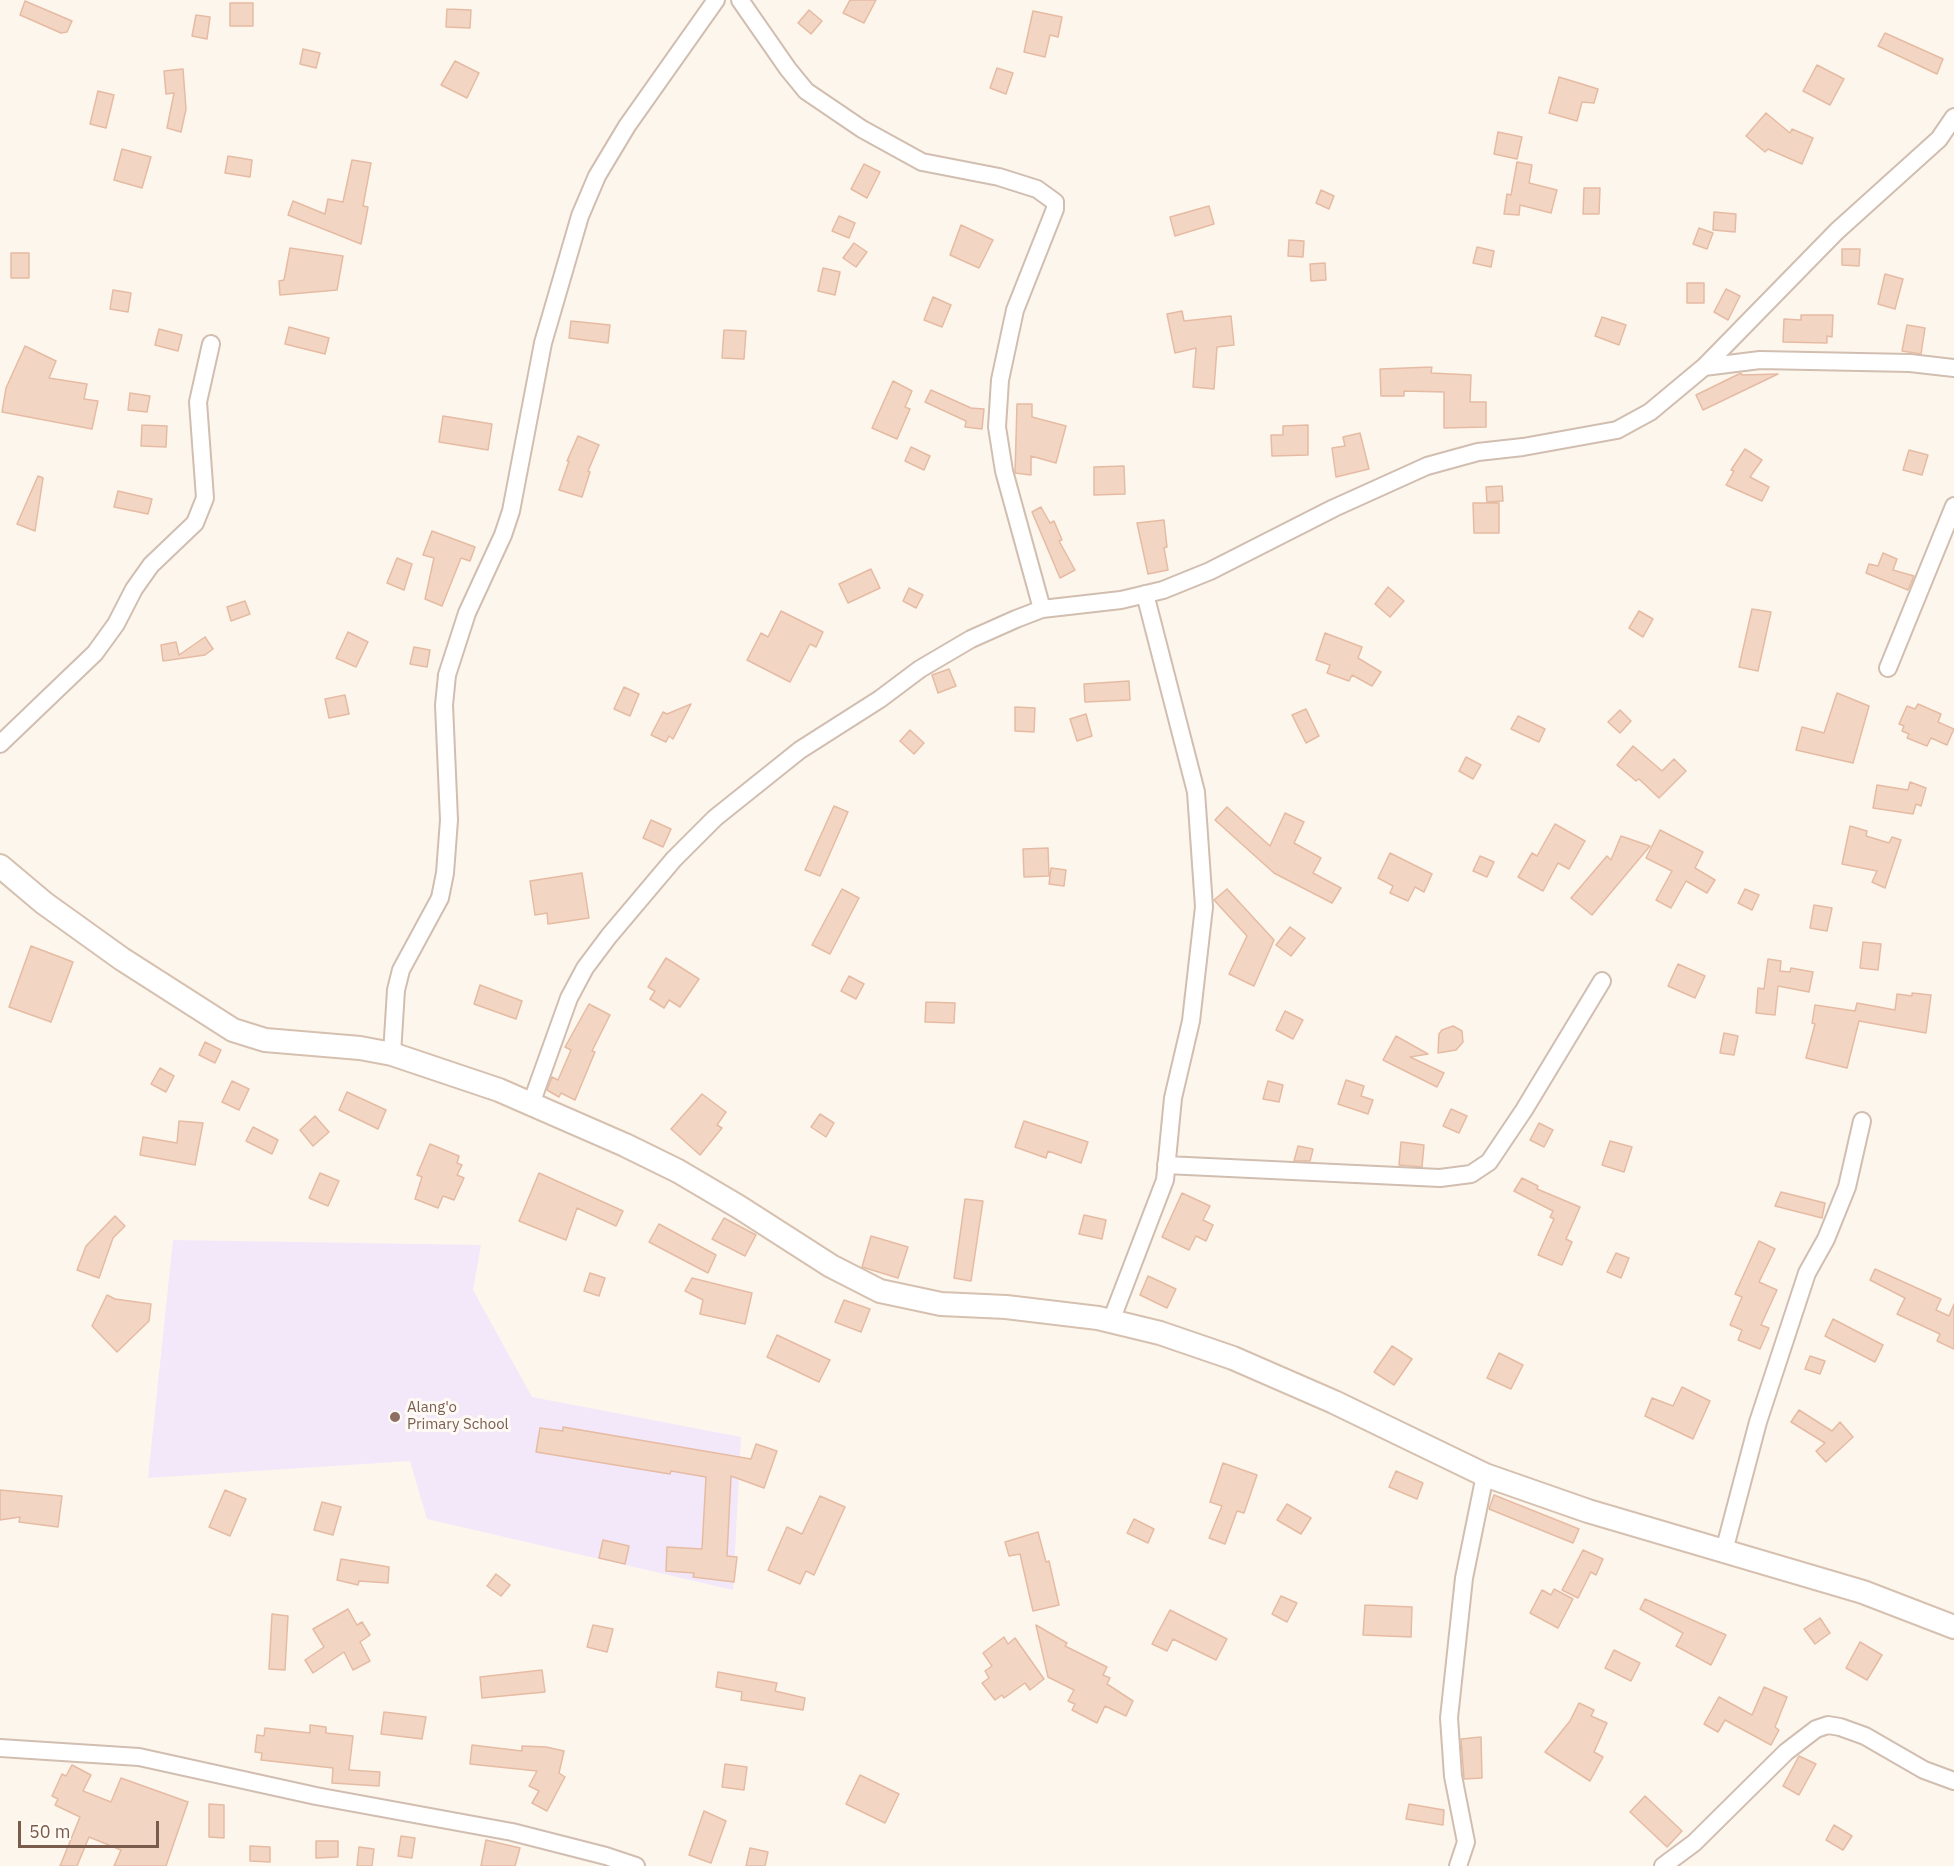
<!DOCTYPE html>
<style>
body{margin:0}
#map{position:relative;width:1954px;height:1866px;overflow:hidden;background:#fdf6ec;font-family:"IBM Plex Sans",sans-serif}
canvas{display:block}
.scale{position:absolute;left:18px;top:1821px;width:141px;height:27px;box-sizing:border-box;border:3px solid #7a5c4d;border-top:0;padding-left:8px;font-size:18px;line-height:21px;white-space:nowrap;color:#7a5c4d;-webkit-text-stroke:4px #fffaf3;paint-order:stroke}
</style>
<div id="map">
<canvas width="1954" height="1866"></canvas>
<div class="scale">50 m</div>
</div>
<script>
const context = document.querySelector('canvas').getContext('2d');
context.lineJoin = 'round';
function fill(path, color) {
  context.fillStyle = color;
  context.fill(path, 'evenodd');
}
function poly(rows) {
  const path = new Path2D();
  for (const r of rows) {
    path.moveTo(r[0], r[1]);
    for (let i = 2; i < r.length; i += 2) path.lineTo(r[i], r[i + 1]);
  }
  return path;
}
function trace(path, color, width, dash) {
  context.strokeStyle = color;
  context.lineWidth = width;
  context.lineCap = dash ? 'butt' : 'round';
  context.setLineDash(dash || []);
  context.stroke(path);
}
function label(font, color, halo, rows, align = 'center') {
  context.font = font + ' "IBM Plex Sans",sans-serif';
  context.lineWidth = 6;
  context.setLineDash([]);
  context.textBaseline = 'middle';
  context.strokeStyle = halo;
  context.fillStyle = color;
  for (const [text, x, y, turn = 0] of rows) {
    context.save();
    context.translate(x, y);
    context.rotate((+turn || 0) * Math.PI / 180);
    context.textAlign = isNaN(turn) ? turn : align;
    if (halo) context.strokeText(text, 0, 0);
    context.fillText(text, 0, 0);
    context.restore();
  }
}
fill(poly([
 [173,1240,481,1245,473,1290,532,1397,741,1437,733,1590,427,1519,410,1461,148,1478]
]), '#f3e8fa');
const building = poly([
 [850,0,876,0,864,23,843,13,850,0],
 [25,1,72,21,67,32,61,33,20,15,25,1],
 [230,3,253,3,253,26,230,26,230,3],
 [447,9,471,10,470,28,446,27,447,9],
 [809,10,822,21,811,34,798,23,809,10],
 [1033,11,1062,17,1058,37,1050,35,1045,57,1024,52,1033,11],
 [196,15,210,17,207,39,192,36,196,15],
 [1885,33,1943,59,1937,74,1878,46,1885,33],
 [303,49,320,53,316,68,300,64,303,49],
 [455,61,479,73,467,98,441,85,455,61],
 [1817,65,1844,79,1830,105,1803,91,1817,65],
 [997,68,1013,73,1006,94,990,88,997,68],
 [183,69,186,109,181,132,167,128,174,93,166,94,164,71,183,69],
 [1559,77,1598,89,1594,103,1582,102,1577,121,1549,113,1559,77],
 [98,91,114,95,106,128,90,124,98,91],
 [1766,113,1790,133,1792,129,1813,138,1802,164,1768,149,1765,152,1746,136,1766,113],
 [1498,132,1522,137,1517,159,1494,154,1498,132],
 [122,149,151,157,142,188,114,180,122,149],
 [228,156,252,160,250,177,225,173,228,156],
 [352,160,371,163,363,206,368,207,361,244,288,215,293,201,325,214,328,199,343,202,352,160],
 [1517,162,1532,165,1529,183,1557,190,1551,213,1520,205,1519,215,1504,214,1507,194,1511,195,1517,162],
 [864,164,880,172,867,198,851,189,864,164],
 [1584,188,1600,188,1599,214,1583,214,1584,188],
 [1321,190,1334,196,1329,209,1316,203,1321,190],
 [1209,206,1214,224,1175,236,1170,217,1209,206],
 [1714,212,1736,214,1735,232,1713,230,1714,212],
 [839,216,855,223,849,238,832,231,839,216],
 [961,225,993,240,979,268,950,255,961,225],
 [1699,228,1713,233,1707,249,1693,244,1699,228],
 [1289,240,1304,241,1303,257,1288,256,1289,240],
 [854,243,867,252,856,267,843,258,854,243],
 [1477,247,1494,251,1491,267,1473,263,1477,247],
 [290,248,343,256,337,290,280,295,279,281,284,280,290,248],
 [1842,249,1860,249,1859,266,1842,265,1842,249],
 [11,253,29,253,29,278,11,278,11,253],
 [1325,263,1326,280,1311,281,1310,264,1325,263],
 [823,268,840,272,835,295,818,291,823,268],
 [1885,274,1903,279,1895,309,1878,304,1885,274],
 [1687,283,1704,283,1704,303,1687,303,1687,283],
 [1726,289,1740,296,1728,320,1714,312,1726,289],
 [113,290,131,293,128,312,110,309,113,290],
 [933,297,951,305,942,327,924,320,933,297],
 [1182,311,1184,321,1231,316,1234,345,1217,347,1214,389,1193,387,1196,348,1175,353,1167,314,1182,311],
 [1801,315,1833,315,1832,337,1827,336,1827,343,1783,342,1784,319,1801,320,1801,315],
 [1602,317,1626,325,1619,345,1595,336,1602,317],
 [571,321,610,325,608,343,569,338,571,321],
 [1907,325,1925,328,1921,354,1902,351,1907,325],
 [289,327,329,338,325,354,285,344,289,327],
 [159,329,182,335,178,351,155,345,159,329],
 [724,330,746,331,744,359,722,358,724,330],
 [25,346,56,361,49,378,87,384,84,399,98,401,92,429,2,412,6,388,25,346],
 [1432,367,1431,373,1471,375,1470,402,1486,402,1486,427,1444,428,1444,392,1404,391,1404,396,1381,396,1380,369,1432,367],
 [1741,373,1742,375,1778,374,1703,410,1696,395,1741,373],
 [893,381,912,391,905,407,910,409,897,439,872,428,893,381],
 [931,390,971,408,984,409,982,429,965,427,966,421,925,402,931,390],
 [130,393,150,396,147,412,128,410,130,393],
 [1017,404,1032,404,1032,417,1066,426,1056,463,1031,456,1031,475,1015,473,1017,404],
 [443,416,492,424,488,450,439,442,443,416],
 [142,425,167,426,166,447,141,446,142,425],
 [1308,425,1308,455,1272,456,1271,435,1283,435,1283,426,1308,425],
 [1360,433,1369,469,1336,477,1332,448,1345,446,1343,437,1360,433],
 [578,436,599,445,588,471,590,472,582,497,559,490,569,461,567,461,578,436],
 [911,447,930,456,924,470,905,461,911,447],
 [1745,449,1762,460,1750,477,1769,487,1762,501,1726,485,1734,471,1731,470,1745,449],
 [1909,450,1928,455,1922,475,1903,470,1909,450],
 [1124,466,1125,494,1094,495,1094,467,1124,466],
 [38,476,43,478,35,531,17,524,38,476],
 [1502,486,1503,501,1487,502,1486,487,1502,486],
 [118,491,152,499,148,514,114,507,118,491],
 [1473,503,1499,503,1499,533,1474,533,1473,503],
 [1041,507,1050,523,1054,521,1062,540,1059,541,1075,570,1060,578,1032,512,1041,507],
 [1164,520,1167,547,1164,548,1168,570,1148,574,1137,523,1164,520],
 [432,531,475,547,470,561,461,558,442,606,425,599,434,558,423,555,432,531],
 [1883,553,1897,559,1893,570,1914,576,1908,590,1866,573,1869,564,1878,566,1883,553],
 [397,558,412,564,404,590,387,583,397,558],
 [871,569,880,588,848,603,839,584,871,569],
 [1388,587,1404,601,1390,617,1375,604,1388,587],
 [909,588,923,595,916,608,903,601,909,588],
 [245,601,250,614,231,621,227,607,245,601],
 [1752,609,1771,612,1758,671,1739,667,1752,609],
 [781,611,823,632,816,647,810,644,790,682,747,660,761,633,768,637,781,611],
 [1639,611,1653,619,1643,637,1629,628,1639,611],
 [348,632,368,642,356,667,336,658,348,632],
 [1325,633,1362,647,1358,658,1381,672,1372,686,1352,675,1349,681,1327,673,1330,665,1316,660,1325,633],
 [205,637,213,649,205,655,163,661,161,645,176,642,179,655,205,637],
 [414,647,430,650,427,667,410,664,414,647],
 [949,669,956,686,938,693,932,675,949,669],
 [1129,681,1130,700,1085,702,1084,684,1129,681],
 [624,687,639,694,630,716,614,709,624,687],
 [1837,693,1869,706,1853,763,1796,750,1802,727,1824,733,1837,693],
 [345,695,349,714,329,718,325,699,345,695],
 [691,704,673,739,669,736,666,742,651,735,663,712,667,714,691,704],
 [1918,704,1941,714,1938,722,1954,729,1947,745,1931,738,1927,746,1907,738,1909,734,1902,731,1904,726,1899,724,1907,706,1915,709,1918,704],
 [1015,707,1035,708,1034,732,1015,731,1015,707],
 [1306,709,1319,736,1306,743,1292,715,1306,709],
 [1620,710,1631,721,1620,733,1608,722,1620,710],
 [1086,714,1092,736,1077,741,1070,719,1086,714],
 [1518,716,1545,729,1539,742,1511,729,1518,716],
 [910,730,924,743,914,754,900,741,910,730],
 [1633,746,1662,771,1674,759,1686,771,1659,798,1639,779,1636,781,1617,765,1633,746],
 [1466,757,1481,765,1473,779,1459,771,1466,757],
 [1910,782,1926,788,1921,806,1916,804,1913,814,1873,808,1877,785,1908,790,1910,782],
 [834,806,848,812,820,876,805,870,834,806],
 [1227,807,1270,846,1285,813,1304,822,1294,843,1321,858,1313,873,1341,888,1332,903,1274,873,1215,820,1227,807],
 [651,820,671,829,663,847,643,838,651,820],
 [1555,824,1585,841,1569,869,1558,863,1543,891,1518,877,1532,853,1537,856,1555,824],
 [1850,826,1867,831,1866,836,1889,843,1892,837,1901,840,1885,888,1872,882,1877,871,1842,864,1850,826],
 [1660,830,1703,852,1695,868,1715,880,1707,893,1686,881,1671,908,1656,900,1672,871,1646,858,1660,830],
 [1621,836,1650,846,1592,915,1571,898,1607,856,1611,860,1621,836],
 [1048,848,1049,876,1024,877,1023,849,1048,848],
 [1390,853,1432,874,1424,892,1415,887,1408,901,1390,893,1393,886,1378,878,1390,853],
 [1480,856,1494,862,1487,877,1473,871,1480,856],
 [1051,868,1066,870,1064,886,1049,884,1051,868],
 [582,873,589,918,548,924,547,913,535,915,530,881,582,873],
 [842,889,859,898,830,954,812,945,842,889],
 [1227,889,1274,940,1254,986,1229,974,1247,936,1214,900,1227,889],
 [1745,889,1759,895,1752,910,1738,903,1745,889],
 [1814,905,1832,908,1827,931,1810,928,1814,905],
 [1290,927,1305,938,1291,956,1276,945,1290,927],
 [1863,942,1881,944,1878,970,1860,968,1863,942],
 [31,946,73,962,51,1022,9,1007,31,946],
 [666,958,699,979,680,1007,669,1000,664,1008,650,999,655,991,648,987,666,958],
 [1768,959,1781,961,1780,971,1790,972,1791,968,1813,972,1809,992,1778,986,1775,1015,1756,1013,1758,988,1764,989,1768,959],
 [1678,964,1705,976,1695,998,1668,986,1678,964],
 [849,976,864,984,856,999,841,991,849,976],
 [480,985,522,1001,516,1019,474,1004,480,985],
 [1912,993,1931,995,1926,1033,1859,1021,1847,1068,1806,1058,1815,1024,1812,1023,1815,1005,1855,1011,1857,1003,1895,1010,1897,994,1912,996,1912,993],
 [926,1002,955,1003,954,1023,925,1022,926,1002],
 [589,1004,610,1015,592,1051,595,1052,575,1100,561,1093,559,1097,547,1090,552,1077,558,1080,571,1050,565,1047,589,1004],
 [1285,1011,1303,1020,1293,1039,1276,1030,1285,1011],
 [1453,1026,1462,1031,1463,1042,1456,1050,1438,1053,1439,1034,1442,1030,1453,1026],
 [1724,1033,1738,1036,1734,1055,1720,1053,1724,1033],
 [1396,1036,1428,1054,1410,1057,1444,1073,1437,1087,1383,1060,1396,1036],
 [205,1042,221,1050,215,1063,199,1055,205,1042],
 [160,1068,174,1076,166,1092,151,1084,160,1068],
 [1346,1080,1364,1086,1361,1096,1373,1100,1368,1114,1338,1104,1346,1080],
 [232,1081,249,1089,239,1110,222,1102,232,1081],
 [1268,1081,1283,1085,1279,1102,1263,1099,1268,1081],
 [347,1092,386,1110,378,1129,339,1110,347,1092],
 [702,1094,726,1112,717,1125,722,1128,700,1155,671,1129,702,1094],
 [1451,1109,1467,1116,1459,1133,1443,1126,1451,1109],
 [820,1114,834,1123,826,1137,811,1127,820,1114],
 [315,1116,329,1132,313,1146,300,1130,315,1116],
 [179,1121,203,1123,195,1165,140,1155,143,1137,177,1143,179,1121],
 [1024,1121,1088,1142,1081,1163,1048,1151,1046,1158,1015,1147,1024,1121],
 [1539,1123,1553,1130,1544,1147,1530,1140,1539,1123],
 [253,1127,278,1140,272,1154,246,1141,253,1127],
 [1610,1141,1632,1147,1624,1172,1602,1165,1610,1141],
 [1401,1142,1424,1145,1422,1167,1399,1165,1401,1142],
 [430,1144,459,1156,457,1163,462,1165,457,1175,464,1178,454,1200,443,1196,438,1208,415,1199,422,1177,417,1175,430,1144],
 [1298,1146,1313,1149,1310,1161,1294,1161,1298,1146],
 [320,1173,339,1181,328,1206,309,1198,320,1173],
 [539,1173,623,1211,616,1226,577,1208,566,1240,519,1221,539,1173],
 [1522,1178,1538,1186,1537,1189,1580,1207,1566,1239,1572,1242,1562,1265,1538,1255,1554,1219,1550,1217,1553,1211,1514,1191,1522,1178],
 [1781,1192,1825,1203,1822,1218,1775,1206,1781,1192],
 [1182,1193,1210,1206,1203,1220,1213,1225,1206,1241,1196,1236,1189,1250,1162,1237,1182,1193],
 [965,1199,983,1201,971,1281,954,1278,965,1199],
 [1084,1215,1106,1220,1102,1239,1079,1234,1084,1215],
 [115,1216,125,1226,113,1238,99,1278,77,1270,86,1246,115,1216],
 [724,1218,756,1235,745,1256,712,1239,724,1218],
 [659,1224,716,1255,708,1273,649,1242,659,1224],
 [871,1236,908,1247,898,1278,862,1267,871,1236],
 [1759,1241,1775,1249,1759,1282,1777,1290,1761,1325,1769,1328,1760,1349,1738,1340,1742,1330,1730,1325,1742,1297,1735,1294,1759,1241],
 [1616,1253,1629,1258,1621,1278,1607,1272,1616,1253],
 [1875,1269,1941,1299,1936,1310,1949,1316,1954,1304,1954,1349,1937,1341,1940,1334,1897,1314,1905,1298,1870,1280,1875,1269],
 [590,1273,605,1278,599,1296,584,1291,590,1273],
 [1148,1276,1176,1289,1167,1308,1140,1295,1148,1276],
 [692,1278,752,1293,745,1324,700,1314,703,1300,685,1291,692,1278],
 [107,1295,115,1299,151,1304,149,1321,117,1352,92,1326,107,1295],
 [844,1300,870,1309,861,1332,835,1322,844,1300],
 [1833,1319,1883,1345,1875,1362,1825,1336,1833,1319],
 [777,1335,830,1360,819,1382,767,1357,777,1335],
 [1392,1346,1412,1359,1394,1385,1374,1372,1392,1346],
 [1499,1353,1523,1365,1511,1389,1487,1378,1499,1353],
 [1810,1356,1825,1361,1820,1374,1805,1369,1810,1356],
 [1682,1387,1710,1401,1693,1439,1645,1416,1652,1398,1673,1406,1682,1387],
 [1799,1410,1832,1431,1840,1422,1853,1437,1826,1462,1816,1451,1825,1443,1791,1422,1799,1410],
 [563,1427,751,1459,756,1444,777,1451,764,1488,731,1476,727,1556,737,1557,734,1582,693,1577,694,1573,666,1571,667,1547,702,1549,706,1477,671,1471,670,1474,536,1452,540,1428,563,1431,563,1427],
 [1223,1463,1257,1475,1244,1513,1237,1511,1225,1544,1209,1538,1222,1506,1210,1502,1223,1463],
 [1396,1471,1423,1483,1417,1499,1389,1487,1396,1471],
 [0,1490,62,1496,58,1527,19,1522,20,1517,0,1520,0,1490],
 [225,1490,246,1499,230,1536,209,1527,225,1490],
 [1494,1495,1579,1529,1573,1543,1489,1509,1494,1495],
 [820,1496,845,1507,814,1575,806,1571,800,1584,768,1570,787,1527,802,1534,820,1496],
 [322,1502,341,1507,333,1535,314,1530,322,1502],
 [1287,1504,1311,1518,1301,1534,1277,1520,1287,1504],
 [1134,1519,1154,1529,1148,1543,1127,1533,1134,1519],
 [1038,1532,1046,1562,1049,1561,1059,1605,1033,1611,1020,1554,1009,1556,1005,1542,1038,1532],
 [603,1540,629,1546,625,1564,599,1558,603,1540],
 [1583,1550,1603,1559,1596,1575,1591,1572,1578,1598,1562,1590,1583,1550],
 [341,1559,389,1567,388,1583,359,1581,358,1585,337,1580,341,1559],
 [496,1574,510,1585,501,1596,487,1586,496,1574],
 [1554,1589,1573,1599,1558,1628,1530,1613,1542,1590,1551,1595,1554,1589],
 [1281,1596,1297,1603,1287,1622,1272,1614,1281,1596],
 [1645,1599,1726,1635,1711,1665,1676,1646,1683,1633,1640,1609,1645,1599],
 [1365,1605,1412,1607,1411,1637,1363,1635,1365,1605],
 [348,1609,357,1625,362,1622,370,1635,360,1642,370,1661,353,1670,344,1652,313,1673,305,1660,324,1647,313,1629,348,1609],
 [1170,1610,1227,1639,1216,1660,1173,1639,1167,1651,1152,1644,1170,1610],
 [272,1614,288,1616,285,1670,269,1669,272,1614],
 [1820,1618,1830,1633,1815,1644,1804,1629,1820,1618],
 [593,1625,613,1629,607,1652,587,1647,593,1625],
 [1036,1625,1067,1643,1065,1646,1107,1667,1103,1675,1110,1678,1107,1684,1133,1701,1126,1716,1105,1706,1097,1723,1072,1710,1075,1704,1068,1701,1074,1690,1048,1677,1036,1625],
 [1004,1637,1008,1644,1015,1638,1044,1679,1030,1690,1025,1683,1004,1698,1002,1695,995,1700,982,1683,989,1678,985,1671,992,1666,983,1653,1004,1637],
 [1860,1642,1882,1655,1867,1680,1846,1668,1860,1642],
 [1614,1650,1640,1663,1631,1681,1605,1668,1614,1650],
 [542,1670,545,1692,482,1698,480,1677,542,1670],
 [718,1672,777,1683,775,1691,805,1698,803,1710,741,1700,742,1692,716,1687,718,1672],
 [1764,1687,1787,1697,1775,1727,1779,1730,1771,1745,1725,1720,1718,1732,1704,1724,1719,1697,1752,1715,1764,1687],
 [1579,1703,1594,1710,1591,1716,1607,1723,1594,1752,1603,1757,1590,1781,1545,1752,1570,1721,1579,1703],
 [384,1712,426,1717,422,1739,381,1734,384,1712],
 [310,1725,326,1727,326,1733,353,1736,349,1770,380,1772,379,1786,332,1783,333,1768,261,1760,262,1753,255,1752,257,1735,264,1736,265,1728,310,1733,310,1725],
 [1481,1737,1482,1778,1464,1779,1461,1739,1481,1737],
 [472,1745,522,1751,522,1746,546,1747,564,1751,559,1773,565,1777,547,1811,532,1803,539,1791,529,1786,537,1771,470,1764,472,1745],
 [1799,1756,1816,1764,1799,1795,1783,1786,1799,1756],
 [725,1764,747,1767,744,1790,722,1787,725,1764],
 [72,1765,91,1775,83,1791,111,1802,121,1778,188,1802,166,1866,114,1866,121,1850,89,1837,77,1866,60,1866,80,1817,55,1805,58,1799,52,1796,62,1774,66,1776,72,1765],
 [860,1775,899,1794,885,1823,846,1804,860,1775],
 [1645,1796,1682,1831,1667,1847,1630,1812,1645,1796],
 [209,1804,224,1805,224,1838,209,1837,209,1804],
 [1409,1804,1444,1810,1443,1825,1406,1819,1409,1804],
 [704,1811,726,1821,711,1863,689,1855,704,1811],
 [1834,1825,1852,1836,1843,1850,1826,1840,1834,1825],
 [401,1836,415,1838,412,1858,398,1856,401,1836],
 [486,1840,520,1848,515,1866,481,1866,486,1840],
 [316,1841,338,1841,338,1857,316,1858,316,1841],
 [250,1846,270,1847,270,1862,250,1861,250,1846],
 [359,1847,374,1849,372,1866,357,1866,359,1847],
 [750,1848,768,1852,765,1866,746,1866,750,1848]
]);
fill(building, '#f3d5c3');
trace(building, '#e6bba3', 1.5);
const street = poly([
 [740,0,788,69,806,91,862,129,922,162,999,177,1037,189,1055,202,1055,209,1015,310,1000,380,997,427,1004,471,1042,609],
 [1704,367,1760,360,1910,363,1954,368],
 [1888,668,1954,506],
 [0,744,95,653,116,624,134,589,151,565,195,523,205,498,198,402,211,344],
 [392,1054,396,990,401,970,440,898,445,873,449,820,444,705,447,675,467,613,503,535,511,511,543,343,580,216,597,176,627,126,716,0],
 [531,1104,569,998,585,968,609,936,674,859,715,818,800,750,880,699,920,669,971,639,1016,619,1042,609,1121,600,1163,590,1210,571,1334,508,1427,466,1478,452,1523,447,1617,430,1650,412,1704,367,1837,231,1939,139,1954,117],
 [1166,1165,1440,1178,1471,1174,1489,1162,1524,1110,1602,981],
 [1111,1321,1165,1180,1173,1098,1191,1021,1204,907,1196,792,1145,594],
 [1724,1551,1758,1422,1807,1273,1826,1239,1847,1187,1862,1121],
 [0,1748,139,1757,316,1796,512,1832,606,1856,636,1866],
 [1458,1866,1466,1842,1453,1776,1449,1718,1464,1578,1485,1475],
 [1663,1866,1694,1843,1786,1752,1816,1729,1828,1725,1840,1727,1865,1736,1924,1770,1954,1781]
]);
const secondary = poly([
 [0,866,44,903,122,959,233,1030,265,1040,360,1048,392,1054,499,1090,625,1145,678,1171,739,1207,831,1266,880,1291,941,1304,1006,1307,1098,1318,1160,1333,1233,1358,1334,1402,1485,1475,1588,1511,1863,1592,1954,1627]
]);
trace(street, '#d1beb0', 20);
trace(secondary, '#d6c0b0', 26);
trace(street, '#fff', 16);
trace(secondary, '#fff', 22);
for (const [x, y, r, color] of [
 [395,1417,6,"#8d6e63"]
]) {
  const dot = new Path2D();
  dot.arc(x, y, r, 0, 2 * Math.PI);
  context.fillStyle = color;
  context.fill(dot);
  trace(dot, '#fffaf3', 2);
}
label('15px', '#785e54', '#fffaf3', [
 ["Alang'o",407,1408],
 ["Primary School",407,1425]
], 'left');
</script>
